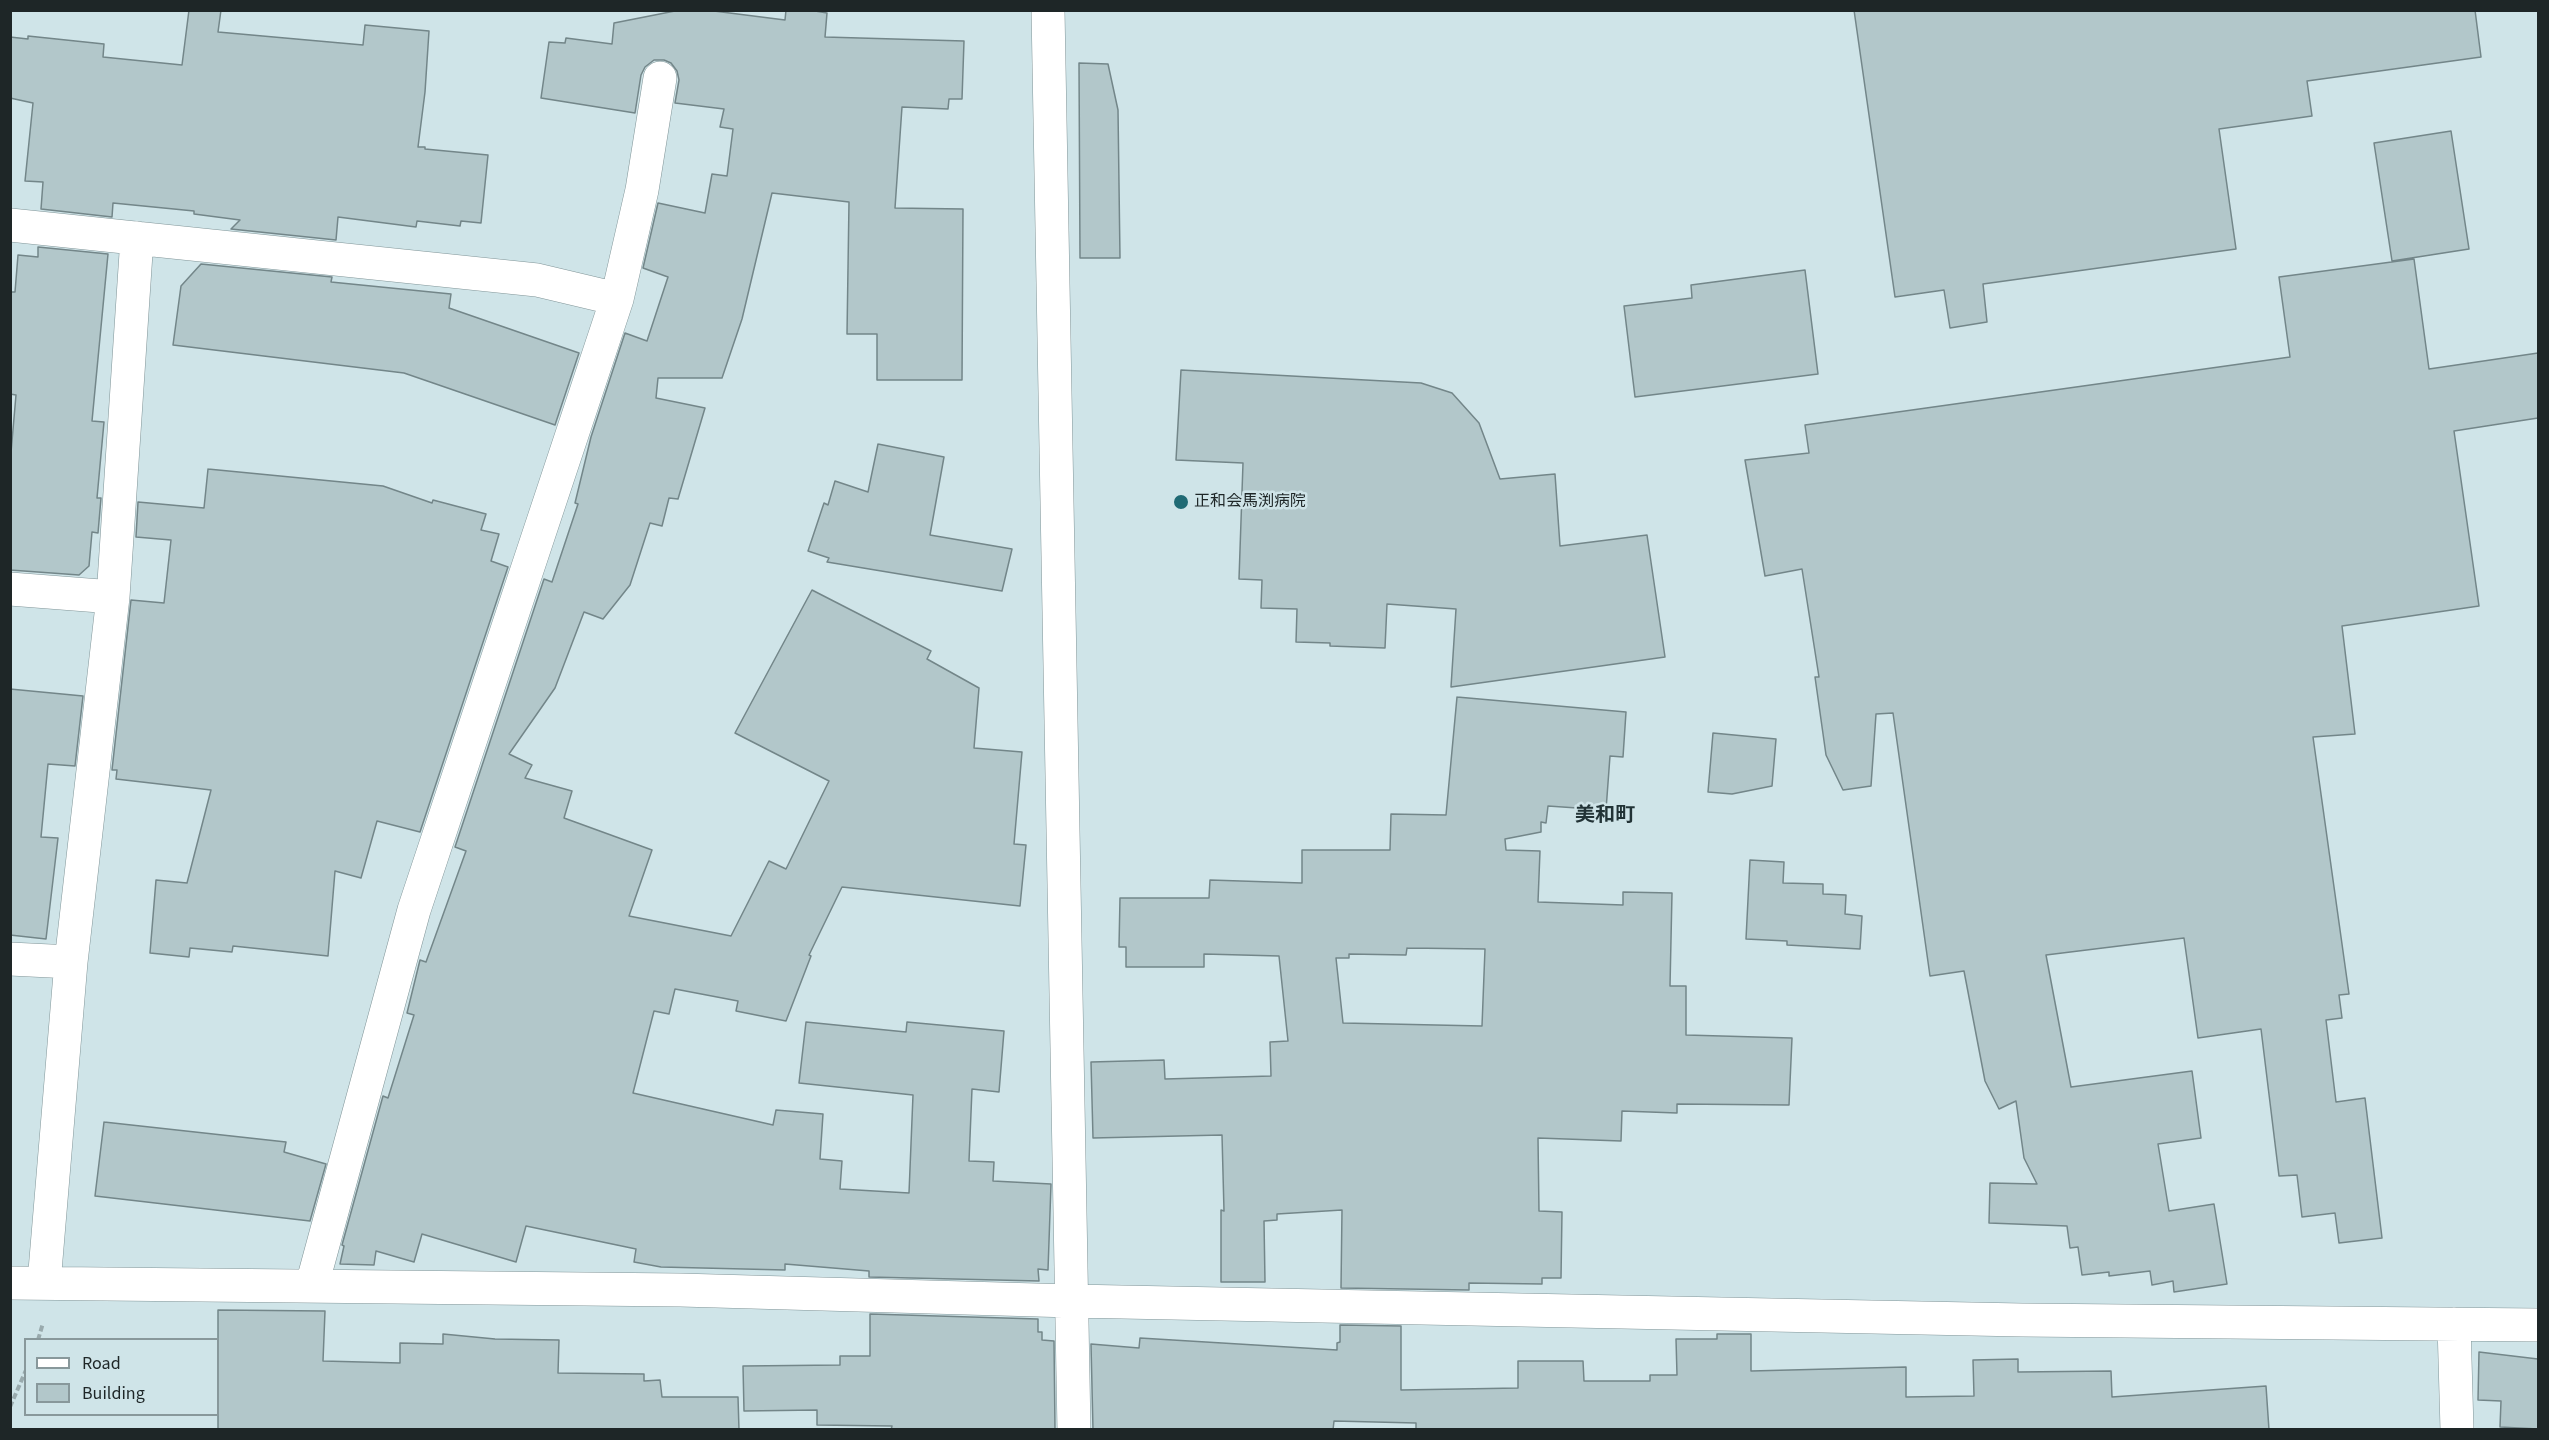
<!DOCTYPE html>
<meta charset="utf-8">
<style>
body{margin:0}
#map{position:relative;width:2549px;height:1440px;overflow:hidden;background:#cfe4e8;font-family:"Source Sans 3",sans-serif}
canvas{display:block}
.frame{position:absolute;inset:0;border:12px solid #1e2627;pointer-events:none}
.legend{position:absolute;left:24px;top:1338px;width:195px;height:78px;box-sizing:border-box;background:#cfe4e8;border:2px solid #88989b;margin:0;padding:8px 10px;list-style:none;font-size:18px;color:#1e2627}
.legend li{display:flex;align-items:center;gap:12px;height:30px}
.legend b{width:30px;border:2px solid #88989b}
</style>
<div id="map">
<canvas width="2549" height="1440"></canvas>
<div class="frame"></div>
<ul class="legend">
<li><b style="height:8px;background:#fff"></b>Road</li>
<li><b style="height:16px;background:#b2c7ca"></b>Building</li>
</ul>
</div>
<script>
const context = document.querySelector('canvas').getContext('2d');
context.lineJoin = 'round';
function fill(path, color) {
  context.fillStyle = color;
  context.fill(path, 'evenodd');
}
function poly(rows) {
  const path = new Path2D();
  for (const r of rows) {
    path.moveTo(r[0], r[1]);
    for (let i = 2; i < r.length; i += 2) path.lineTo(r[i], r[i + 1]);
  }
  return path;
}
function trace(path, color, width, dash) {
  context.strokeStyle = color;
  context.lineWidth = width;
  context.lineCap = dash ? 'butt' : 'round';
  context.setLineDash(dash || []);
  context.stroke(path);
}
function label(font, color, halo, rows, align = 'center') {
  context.font = font + ' "Source Sans 3","Noto Sans JP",sans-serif';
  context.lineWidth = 5;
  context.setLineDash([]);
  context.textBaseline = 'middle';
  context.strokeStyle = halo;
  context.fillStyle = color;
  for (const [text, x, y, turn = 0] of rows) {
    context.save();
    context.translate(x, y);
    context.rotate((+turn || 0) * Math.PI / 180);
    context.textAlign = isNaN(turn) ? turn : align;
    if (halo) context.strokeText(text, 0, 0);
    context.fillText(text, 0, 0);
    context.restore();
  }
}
const building = poly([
 [189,10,221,10,218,32,363,45,365,25,429,31,425,92,418,147,425,147,425,149,488,155,481,223,461,221,460,226,417,221,416,227,338,217,336,240,231,229,240,220,194,214,194,211,113,203,112,217,41,209,43,182,25,181,33,103,10,98,10,37,28,39,28,36,104,44,103,57,182,65,189,10],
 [680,10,706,10,785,20,786,10,809,10,827,13,825,37,964,41,962,99,949,99,948,109,902,107,895,208,963,209,962,380,877,380,877,334,847,334,849,202,772,193,742,319,722,378,658,378,656,398,705,408,678,499,669,498,662,526,650,523,630,585,603,619,584,612,555,688,509,754,532,765,525,778,572,791,564,818,652,850,629,916,731,936,769,861,786,869,829,781,735,733,812,590,931,651,927,659,979,688,974,748,1022,752,1014,844,1026,845,1020,906,842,887,809,955,811,956,786,1021,736,1011,738,1001,675,989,669,1014,654,1011,633,1093,773,1125,776,1110,823,1114,820,1159,842,1161,840,1189,909,1193,913,1095,799,1083,806,1022,906,1032,907,1022,1004,1031,999,1092,972,1089,969,1161,994,1162,993,1181,1051,1184,1048,1270,1038,1269,1039,1281,869,1277,869,1271,785,1264,785,1270,661,1267,634,1262,636,1249,526,1226,516,1262,422,1234,414,1262,376,1251,374,1265,340,1264,344,1246,342,1245,383,1096,388,1098,414,1015,407,1013,420,960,426,962,466,851,455,847,544,579,552,582,578,504,575,503,591,437,625,333,647,341,668,277,643,268,658,203,705,213,712,174,727,176,733,129,720,127,724,109,675,103,679,80,677,71,671,63,664,60,654,60,645,67,641,75,635,113,541,98,549,42,565,43,566,38,612,44,614,23,680,10],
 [1854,10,2475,10,2481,57,2307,81,2312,116,2219,129,2236,249,1983,284,1987,322,1950,328,1944,290,1895,297,1854,10],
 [1079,63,1108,64,1118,110,1120,258,1080,258,1079,63],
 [2451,131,2469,249,2392,261,2374,143,2451,131],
 [38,247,108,254,92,421,104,422,97,498,101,498,98,533,92,532,89,566,79,575,10,570,10,464,16,395,10,394,10,292,15,292,18,255,38,257,38,247],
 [2414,259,2429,369,2538,353,2538,418,2454,431,2479,606,2342,626,2355,734,2313,737,2349,994,2339,995,2342,1018,2326,1020,2336,1102,2365,1098,2382,1238,2339,1243,2335,1213,2302,1217,2297,1175,2279,1176,2261,1029,2198,1038,2184,938,2046,955,2071,1087,2192,1071,2201,1138,2158,1144,2169,1211,2214,1204,2227,1284,2174,1292,2173,1281,2152,1285,2150,1271,2109,1276,2109,1272,2082,1275,2078,1247,2070,1248,2067,1226,1989,1223,1990,1183,2037,1184,2024,1158,2016,1101,1999,1109,1985,1081,1964,971,1930,976,1893,713,1876,714,1871,786,1843,790,1826,755,1815,677,1819,677,1802,569,1765,576,1745,460,1809,453,1805,425,2290,357,2279,277,2414,259],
 [201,264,332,277,331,282,451,294,449,308,579,353,555,425,404,373,173,345,181,286,201,264],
 [1805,270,1818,374,1635,397,1624,306,1692,298,1691,285,1805,270],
 [1181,370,1421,383,1452,393,1479,423,1500,479,1555,474,1560,546,1647,535,1665,657,1451,687,1456,609,1387,604,1385,648,1330,646,1330,643,1296,642,1297,609,1261,608,1262,580,1239,579,1243,463,1176,460,1181,370],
 [878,444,944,457,930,535,1012,549,1002,591,827,562,829,558,808,551,824,503,828,505,835,481,868,492,878,444],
 [208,469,383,486,432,503,433,500,486,514,481,530,499,534,491,561,508,567,420,832,377,821,361,878,335,871,328,956,233,946,232,952,190,948,189,957,150,953,156,880,187,883,211,790,116,779,117,770,112,770,131,600,164,603,171,540,136,537,138,502,204,508,208,469],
 [10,689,83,696,75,766,48,764,41,837,58,838,46,939,10,935,10,689],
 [1457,697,1626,712,1623,757,1610,756,1606,810,1548,806,1546,823,1541,822,1541,832,1505,839,1506,850,1540,851,1538,902,1623,905,1623,892,1672,893,1670,986,1686,986,1686,1035,1792,1038,1789,1105,1677,1104,1677,1113,1622,1111,1621,1141,1538,1138,1539,1211,1562,1212,1561,1278,1542,1278,1542,1284,1469,1283,1469,1290,1341,1288,1342,1210,1277,1214,1277,1220,1264,1221,1265,1282,1221,1282,1221,1210,1224,1211,1222,1135,1093,1138,1091,1062,1164,1060,1165,1079,1271,1076,1270,1042,1288,1041,1279,956,1204,954,1204,967,1126,967,1126,947,1119,947,1120,898,1209,898,1210,880,1302,883,1302,850,1390,850,1391,814,1446,815,1457,697],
 [1407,948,1485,949,1482,1026,1343,1023,1336,958,1349,958,1349,954,1406,955,1407,948],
 [1713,733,1776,739,1772,786,1732,794,1708,792,1713,733],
 [1750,860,1784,862,1783,883,1823,884,1823,894,1846,895,1845,914,1862,916,1860,949,1787,945,1787,941,1746,939,1750,860],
 [104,1122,286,1142,284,1152,326,1164,310,1221,95,1196,104,1122],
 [218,1310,325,1311,323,1361,400,1363,400,1343,443,1344,443,1334,495,1339,559,1340,558,1373,644,1374,644,1381,660,1380,662,1397,738,1397,739,1430,218,1430,218,1310],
 [870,1314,1038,1319,1038,1332,1042,1332,1042,1340,1054,1341,1055,1430,891,1430,892,1426,817,1425,817,1410,744,1411,743,1366,840,1365,840,1356,870,1356,870,1314],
 [1340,1325,1401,1326,1401,1390,1518,1388,1518,1361,1583,1361,1584,1381,1650,1381,1650,1375,1677,1375,1676,1339,1717,1339,1717,1334,1751,1334,1751,1371,1906,1367,1906,1397,1974,1396,1973,1360,2018,1359,2018,1372,2111,1371,2112,1397,2266,1386,2269,1430,1416,1430,1416,1423,1334,1421,1333,1430,1093,1430,1091,1344,1139,1348,1140,1338,1337,1350,1337,1343,1340,1342,1340,1325],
 [2479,1352,2538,1359,2538,1429,2500,1427,2501,1401,2478,1400,2479,1352]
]);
fill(building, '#b2c7ca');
trace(building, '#738689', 1.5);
const minor = poly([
 [1048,10,1074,1430],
 [10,225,537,280,617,299],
 [10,589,113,597],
 [10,959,71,962],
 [10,1283,680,1290,1072,1301,2022,1320,2538,1325],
 [44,1283,71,962,113,597,137,238],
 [312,1285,414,910,617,299,642,190,660,78],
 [2454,1324,2457,1430]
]);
trace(minor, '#819598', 34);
trace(poly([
 [38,1340,43,1323],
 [10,1407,26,1370]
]), '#99aaad', 4, [6, 3]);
trace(minor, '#fff', 33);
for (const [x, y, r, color] of [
 [1181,502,8,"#206a74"]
]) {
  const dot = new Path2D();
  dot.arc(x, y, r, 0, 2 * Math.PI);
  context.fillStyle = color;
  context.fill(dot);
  trace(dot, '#cfe4e8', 2);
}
label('16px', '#1e2627', '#cfe4e8', [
 ["正和会馬渕病院",1194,502]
], 'left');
label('bold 20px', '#223336', '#cfe4e8', [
 ["美和町",1605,817]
]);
</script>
